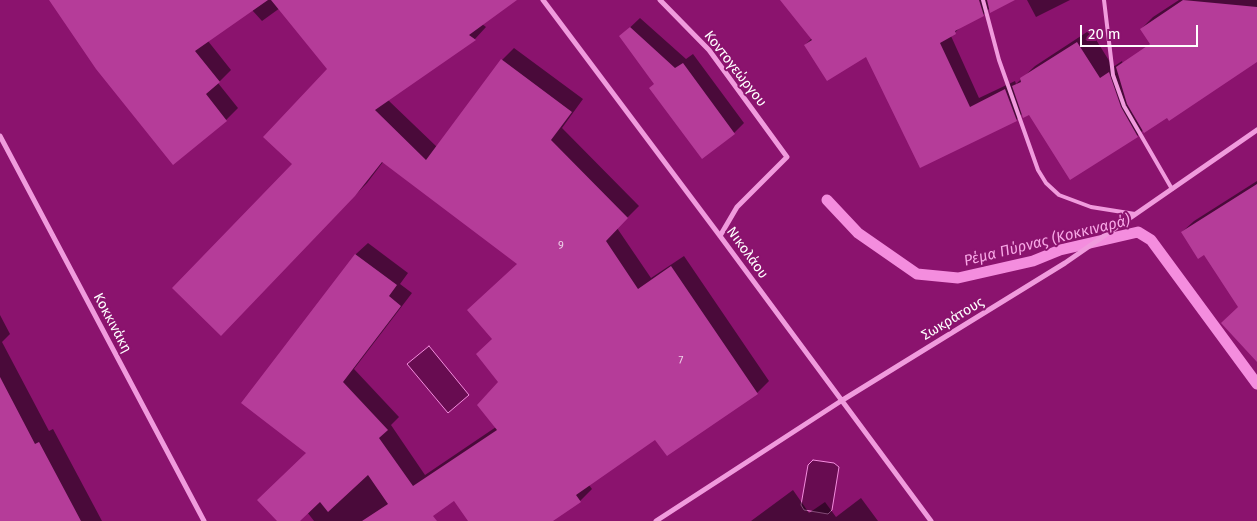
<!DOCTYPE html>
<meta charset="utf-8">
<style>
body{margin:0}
#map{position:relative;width:1257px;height:521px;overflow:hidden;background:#8b136e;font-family:"Fira Sans",sans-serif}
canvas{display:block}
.scale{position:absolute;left:1080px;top:25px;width:118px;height:22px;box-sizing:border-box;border:2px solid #fff;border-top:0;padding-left:6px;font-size:15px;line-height:18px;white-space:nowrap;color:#fff;-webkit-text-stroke:4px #8b136e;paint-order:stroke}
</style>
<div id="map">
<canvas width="1257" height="521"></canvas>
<div class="scale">20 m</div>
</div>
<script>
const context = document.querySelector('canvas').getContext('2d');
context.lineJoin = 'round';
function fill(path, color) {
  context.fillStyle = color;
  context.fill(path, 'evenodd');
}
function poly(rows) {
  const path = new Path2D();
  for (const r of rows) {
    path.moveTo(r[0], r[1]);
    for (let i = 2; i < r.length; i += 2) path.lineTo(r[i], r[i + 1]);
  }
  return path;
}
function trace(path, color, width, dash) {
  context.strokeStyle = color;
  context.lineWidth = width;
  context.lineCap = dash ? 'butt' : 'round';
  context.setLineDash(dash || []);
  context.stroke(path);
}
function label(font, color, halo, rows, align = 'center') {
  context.font = font + ' "Fira Sans",sans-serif';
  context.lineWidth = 4;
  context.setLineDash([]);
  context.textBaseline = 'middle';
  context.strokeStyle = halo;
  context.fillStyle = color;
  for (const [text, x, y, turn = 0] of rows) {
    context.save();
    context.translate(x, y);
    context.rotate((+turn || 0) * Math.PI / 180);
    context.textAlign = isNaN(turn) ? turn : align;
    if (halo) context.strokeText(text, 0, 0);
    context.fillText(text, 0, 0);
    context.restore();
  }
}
const water = poly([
 [429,346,469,395,448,413,407,364,429,346],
 [813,460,834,463,839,467,832,510,828,514,804,510,801,505,808,465,813,460]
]);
fill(water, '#680c51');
trace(water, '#f48dde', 1);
fill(poly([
 [51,0,502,0,482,24,486,27,475,39,388,100,437,147,502,60,514,48,583,99,562,128,639,206,617,228,651,278,684,256,769,381,757,393,656,438,589,485,592,489,580,501,551,521,469,521,455,500,423,521,314,521,307,512,298,521,279,521,308,453,243,403,356,254,368,243,408,273,400,284,412,293,354,369,399,417,391,425,425,475,496,427,500,382,493,339,519,263,383,162,367,183,232,322,329,69,280,8,262,21,252,10,208,41,231,70,218,83,238,108,226,120,173,163],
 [782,0,1013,0,990,8,983,15,962,26,951,36,979,98,1015,81,1016,84,1035,66,1090,30,1113,67,1122,61,1133,94,1150,123,1137,136,1023,113,1016,120,921,166,867,55,805,45,812,38],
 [1027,0,1070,0,1036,17],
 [1179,0,1257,0,1257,60,1143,50,1151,43,1141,29,1153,17],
 [640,18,686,59,693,54,744,123,734,133,702,157,655,83,621,36],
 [1257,181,1257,360,1239,307,1205,253,1182,232,1194,221],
 [0,315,10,334,2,342,49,431,53,429,102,521,0,521],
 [793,490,809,513,825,502,836,517,861,498,878,521,751,521]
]), '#0007');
trace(poly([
 [827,200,858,233,917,274,958,278,1033,261,1060,250,1138,232,1151,240,1257,384]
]), '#f48dde', 11);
fill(poly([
 [49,0,268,0,195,51,220,82,206,94,227,121,173,165,96,69],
 [271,0,517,0,469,35,476,40,375,110,426,160,501,59,572,112,551,140,628,218,606,241,638,289,671,266,758,394,667,456,655,440,576,495,581,502,553,521,468,521,454,501,433,516,437,521,362,521,388,504,368,475,328,512,320,502,300,521,277,521,257,500,306,453,241,403,355,254,397,285,389,296,401,306,343,382,388,430,379,438,413,486,497,430,477,405,498,382,476,354,492,339,467,310,517,264,382,162,355,196,221,336,172,288,292,164,263,137,327,69],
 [780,0,979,0,984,16,955,31,956,34,940,43,970,107,1005,89,1017,121,920,168,866,57,827,81,804,45,812,40],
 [987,0,1015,0,990,13],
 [1183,0,1257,7,1257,62,1169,121,1167,118,1144,133,1127,104,1116,67,1150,44,1140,29],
 [630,27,675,68,683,63,735,134,702,159,649,88,654,84,619,36],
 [1077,42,1100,78,1109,72,1121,107,1138,137,1070,180,1029,115,1023,118,1012,86,1021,82,1020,78],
 [1257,184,1257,362,1221,323,1238,307,1204,255,1198,259,1181,232],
 [0,377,35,444,39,442,81,521,0,521]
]), '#b53c99');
trace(poly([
 [983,0,999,60,1038,170,1046,183,1059,195,1091,207,1135,214],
 [1104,0,1113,75,1124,106,1172,189]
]), '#f09bdd', 4);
trace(poly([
 [543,0,720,236,931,521],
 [660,0,709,50,787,157,737,207,720,236],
 [0,136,204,521],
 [656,521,841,401,1065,263,1257,130]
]), '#f09bdd', 5);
label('11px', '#eccee6', null, [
 ["9",561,246],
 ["7",681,361]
]);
label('14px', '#fff', '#8b136e', [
 ["Κοντογεώργου",735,69,52],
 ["Νικολάου",747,253,54],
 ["Σωκράτους",953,319,-31],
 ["Κοκκινάκη",112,323,62]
]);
label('italic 15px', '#f8a7e6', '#8b136e', [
 ["Ρέμα Πύρνας (Κοκκιναρά)",1047,241,-14]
]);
</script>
